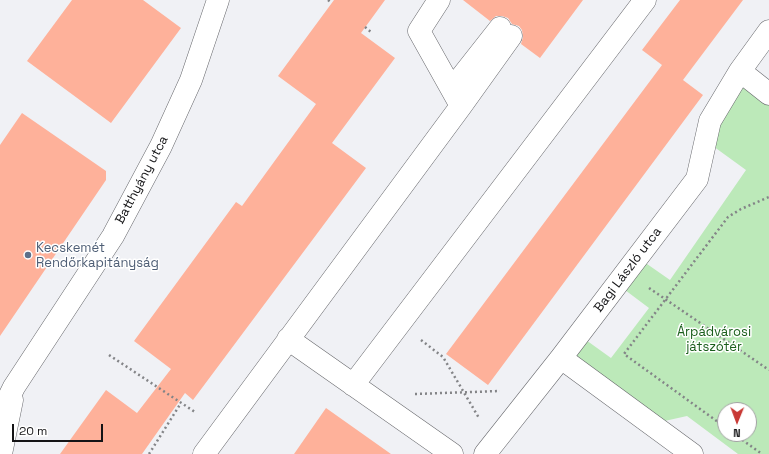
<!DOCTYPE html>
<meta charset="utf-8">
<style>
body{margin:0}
#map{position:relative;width:769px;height:454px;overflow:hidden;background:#f0f1f5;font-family:"Space Grotesk",sans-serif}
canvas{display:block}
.north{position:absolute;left:717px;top:402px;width:40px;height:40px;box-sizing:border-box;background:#fff;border:1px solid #a1a1a2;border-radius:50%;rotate:181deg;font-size:11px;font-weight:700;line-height:16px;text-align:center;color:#141416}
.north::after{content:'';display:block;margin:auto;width:14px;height:18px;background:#c83935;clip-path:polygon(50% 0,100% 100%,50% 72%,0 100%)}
.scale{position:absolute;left:12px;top:424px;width:91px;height:18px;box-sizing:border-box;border:2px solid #141416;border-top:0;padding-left:5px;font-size:12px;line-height:14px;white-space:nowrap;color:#141416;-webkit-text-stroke:3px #fff;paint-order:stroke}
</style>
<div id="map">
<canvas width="769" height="454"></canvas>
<div class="north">N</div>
<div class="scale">20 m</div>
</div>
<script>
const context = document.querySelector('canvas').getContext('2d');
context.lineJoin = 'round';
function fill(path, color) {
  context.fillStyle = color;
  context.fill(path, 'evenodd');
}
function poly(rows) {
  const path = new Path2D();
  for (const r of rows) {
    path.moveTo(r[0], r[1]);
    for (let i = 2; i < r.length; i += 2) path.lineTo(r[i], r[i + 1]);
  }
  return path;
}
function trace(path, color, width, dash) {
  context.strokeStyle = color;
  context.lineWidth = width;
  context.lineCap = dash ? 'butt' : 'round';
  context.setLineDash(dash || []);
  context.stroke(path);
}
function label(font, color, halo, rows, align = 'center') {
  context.font = font + ' "Space Grotesk",sans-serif';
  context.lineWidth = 3;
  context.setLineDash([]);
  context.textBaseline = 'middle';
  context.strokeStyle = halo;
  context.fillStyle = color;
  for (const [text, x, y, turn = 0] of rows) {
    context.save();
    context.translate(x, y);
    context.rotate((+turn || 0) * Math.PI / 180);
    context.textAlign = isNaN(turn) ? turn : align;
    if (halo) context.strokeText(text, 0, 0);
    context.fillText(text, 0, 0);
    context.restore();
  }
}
fill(poly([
 [740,71,769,94,769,454,738,454,687,416,651,424,561,358,579,335,611,358,649,308,617,284,637,257,670,280,746,170,706,141],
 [725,410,749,410,749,434,725,434]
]), '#bce9b9');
fill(poly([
 [72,0,143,0,181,28,111,123,27,61],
 [334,0,385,0,361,33,395,58,332,143,366,168,193,400,185,393,142,454,60,454,106,390,137,413,171,369,134,341,236,202,242,206,316,104,278,76],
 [463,0,583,0,540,58,521,44,523,37,522,30,519,26,512,24,508,18,502,16,496,16,490,21],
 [680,0,743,0,683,80,703,95,488,385,446,354,662,65,642,50],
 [22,113,106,171,106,180,0,336,0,145],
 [326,408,391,454,294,454]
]), '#feb19a');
const minor = poly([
 [439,0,419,31,461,106],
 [740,71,769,94],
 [452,89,500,28],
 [288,339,452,454],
 [561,358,692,454],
 [353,385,645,0],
 [0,415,14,387,113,236,161,146,191,80,218,0],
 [1,454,12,400],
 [204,454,461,106,511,36],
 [485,454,561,358,697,179,710,121,740,71,769,31]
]);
trace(minor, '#67686c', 23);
trace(poly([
 [328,0,332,3],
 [365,27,371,32],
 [649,288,769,370],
 [421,340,443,357,479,418],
 [109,355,195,412],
 [415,394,500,391],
 [725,427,624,354,728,217,741,209,769,197],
 [734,434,762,454],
 [149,454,181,403]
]), '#838487', 2.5, [2, 3]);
trace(minor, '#fff', 22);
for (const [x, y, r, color] of [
 [28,255,4,"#5c6f8a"]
]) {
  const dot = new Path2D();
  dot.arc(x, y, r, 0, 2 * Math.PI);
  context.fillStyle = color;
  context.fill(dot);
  trace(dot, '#fff', 1.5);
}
label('13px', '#141416', '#fff', [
 ["Batthyány utca",142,180,-62],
 ["Bagi László utca",628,270,-53]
]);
label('13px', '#4e5e75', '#fff', [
 ["Kecskemét",36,248],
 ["Rendőrkapitányság",36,263]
], 'left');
label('13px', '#1a5e1b', '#fff', [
 ["Árpádvárosi",714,332],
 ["játszótér",714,347]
]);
</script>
